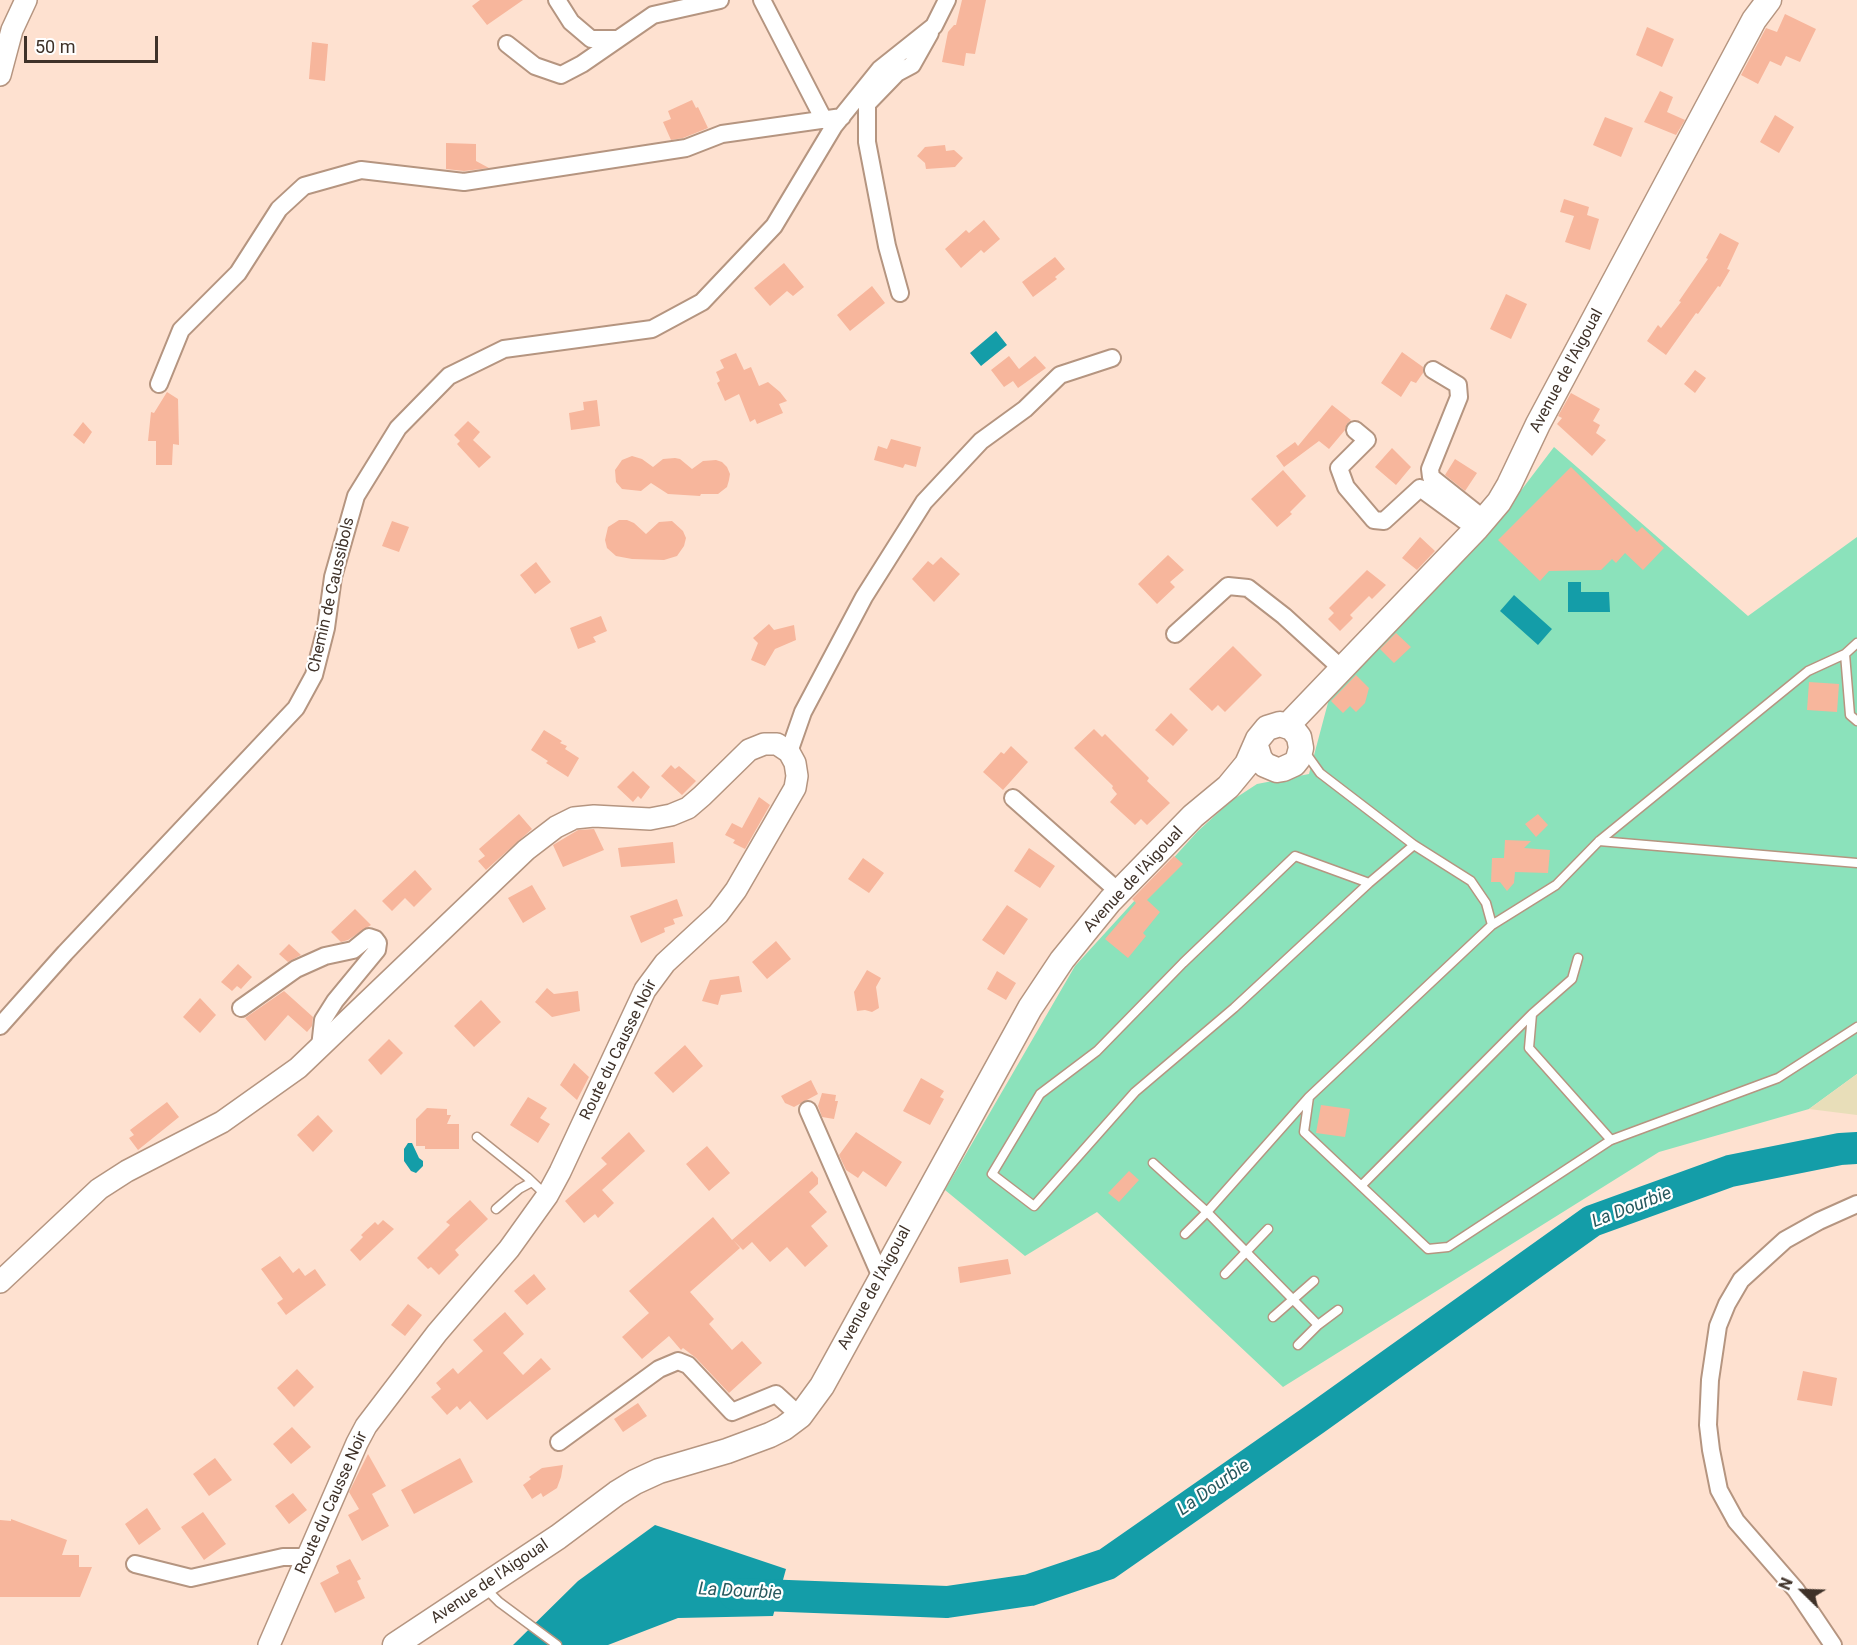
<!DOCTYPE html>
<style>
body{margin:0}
#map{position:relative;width:1857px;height:1645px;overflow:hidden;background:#fee1d0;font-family:Roboto,sans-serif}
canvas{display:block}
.north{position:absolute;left:1773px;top:1561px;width:60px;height:60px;-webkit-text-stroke:4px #fff;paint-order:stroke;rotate:293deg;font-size:16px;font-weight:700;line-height:24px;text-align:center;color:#3f3229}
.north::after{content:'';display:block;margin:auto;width:21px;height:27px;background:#3f3229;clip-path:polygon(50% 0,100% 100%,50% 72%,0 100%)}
.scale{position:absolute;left:24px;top:36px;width:134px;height:27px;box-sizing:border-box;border:3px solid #3f3229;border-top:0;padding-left:8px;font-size:18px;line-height:21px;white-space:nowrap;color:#3f3229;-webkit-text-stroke:4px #fff;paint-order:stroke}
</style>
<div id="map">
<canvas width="1857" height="1645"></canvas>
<div class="north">N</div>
<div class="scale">50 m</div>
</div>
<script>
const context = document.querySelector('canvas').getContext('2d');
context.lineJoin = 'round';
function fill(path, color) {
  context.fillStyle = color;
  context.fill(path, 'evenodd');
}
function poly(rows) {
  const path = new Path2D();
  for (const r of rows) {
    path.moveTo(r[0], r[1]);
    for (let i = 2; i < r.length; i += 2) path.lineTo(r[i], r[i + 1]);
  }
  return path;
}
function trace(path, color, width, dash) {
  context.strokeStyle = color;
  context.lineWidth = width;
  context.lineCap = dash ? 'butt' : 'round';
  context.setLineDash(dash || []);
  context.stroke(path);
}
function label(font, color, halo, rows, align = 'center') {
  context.font = font + ' Roboto,sans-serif';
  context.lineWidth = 4.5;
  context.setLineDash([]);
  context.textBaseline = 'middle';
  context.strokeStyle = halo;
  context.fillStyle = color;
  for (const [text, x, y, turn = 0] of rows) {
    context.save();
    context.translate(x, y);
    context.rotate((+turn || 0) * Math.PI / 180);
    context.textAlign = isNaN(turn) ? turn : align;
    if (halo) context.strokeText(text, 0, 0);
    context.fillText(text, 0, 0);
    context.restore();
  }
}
fill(poly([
 [1554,447,1748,616,1857,537,1857,1074,1809,1109,1659,1152,1283,1387,1097,1212,1025,1256,945,1190,1075,966,1198,831,1231,801,1257,784,1309,774,1329,699,1491,530]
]), '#8be2bb');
fill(poly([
 [1857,1074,1857,1115,1809,1109]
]), '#e8deb9');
fill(poly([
 [996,331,1007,345,981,366,970,353],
 [1568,582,1581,582,1581,592,1609,592,1610,612,1568,612],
 [1514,595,1552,629,1538,645,1500,611],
 [408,1143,412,1143,419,1158,423,1161,423,1166,416,1173,411,1171,404,1161,404,1149],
 [655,1525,786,1569,773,1616,678,1618,608,1645,513,1645,578,1581]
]), '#149da8');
trace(poly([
 [735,1594,947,1602,1030,1590,1107,1564,1315,1419,1592,1221,1730,1171,1840,1149,1857,1148]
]), '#149da8', 32);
fill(poly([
 [480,0,523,0,487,25,472,6],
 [962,0,986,0,975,54,966,53,964,66,942,62,948,32,954,25,956,25],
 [1785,14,1816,29,1800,62,1786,56,1781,66,1770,61,1758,84,1741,75,1766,28,1777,32],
 [1647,27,1674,39,1662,67,1636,55],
 [312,42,328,44,325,81,309,79],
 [1660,91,1673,97,1667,112,1685,120,1676,135,1644,122],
 [692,100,696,108,698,107,708,128,683,138,671,140,663,122,671,119,668,111],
 [1775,115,1794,127,1779,153,1760,142],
 [1605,117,1633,128,1621,157,1593,145],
 [446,143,476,144,476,161,489,168,464,171,446,169],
 [945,145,946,151,954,150,963,158,955,167,926,169,925,163,917,156,925,147],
 [1564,199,1589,207,1587,215,1599,219,1590,250,1565,242,1574,216,1560,212],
 [984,220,1000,239,984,253,981,250,961,268,945,249,966,230,969,233],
 [1720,233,1739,243,1727,269,1730,270,1720,287,1718,286,1698,314,1696,313,1666,355,1647,341,1658,325,1661,328,1681,302,1679,301,1708,259,1706,258],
 [1055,257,1065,269,1055,277,1057,279,1033,297,1022,282],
 [784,263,804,287,793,296,787,291,770,306,754,288],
 [872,286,885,303,850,331,837,315],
 [1506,294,1527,304,1511,339,1490,329],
 [1402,352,1423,367,1423,373,1416,383,1411,381,1401,397,1381,383],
 [736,353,744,370,751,367,759,386,768,382,780,392,787,401,779,404,783,413,757,424,755,419,750,422,739,394,725,401,717,383,720,381,716,372,724,368,720,360],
 [1009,356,1019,369,1035,356,1046,368,1018,388,1013,381,1004,387,991,370],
 [1695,370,1706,378,1695,393,1684,384],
 [167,392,178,399,179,445,173,444,172,465,156,465,156,441,148,441,151,412,154,413],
 [1571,393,1600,409,1593,421,1600,425,1596,433,1606,440,1592,456,1557,424,1562,418,1558,416],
 [597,400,600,426,571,430,569,413,584,410,583,402],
 [1332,405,1351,420,1347,424,1345,430,1329,449,1319,441,1284,467,1276,456,1295,442,1298,446],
 [468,421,480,432,473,440,491,457,479,468,457,444,460,441,454,435],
 [83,422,92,432,84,444,73,435],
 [891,439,921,447,916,467,905,464,903,468,874,460,878,446,887,449],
 [1392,448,1411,467,1396,485,1375,467],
 [632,456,642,459,653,467,663,459,675,458,680,459,692,469,703,461,716,460,722,462,727,467,730,474,729,480,727,487,718,494,701,494,700,496,668,494,651,483,641,491,622,489,616,482,615,470,622,460],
 [1455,459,1477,473,1465,491,1445,475],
 [1571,467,1637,532,1642,527,1664,548,1643,570,1625,553,1616,563,1612,559,1601,570,1549,571,1540,581,1498,540],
 [1283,470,1306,496,1290,512,1292,514,1277,527,1251,499],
 [619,520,627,520,634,523,646,534,659,522,672,521,683,531,686,538,684,546,677,556,664,560,632,559,616,556,607,548,605,540,608,527],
 [392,521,409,527,399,552,382,546],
 [1420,537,1435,551,1417,570,1402,558],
 [1168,555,1184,570,1170,582,1175,587,1157,604,1138,584],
 [941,557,960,574,934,602,912,579,928,561,933,565],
 [536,562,551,582,535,594,520,575],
 [1367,570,1386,585,1372,599,1369,596,1350,615,1353,618,1340,631,1328,619,1334,613,1329,608],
 [601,616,607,631,593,637,596,642,578,649,570,628],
 [769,624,774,630,794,625,796,640,775,649,765,666,751,660,758,643,753,638],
 [1396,633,1411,647,1394,663,1380,649],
 [1233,646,1262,675,1225,712,1218,705,1212,711,1189,689],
 [1356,675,1369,688,1365,703,1356,712,1350,706,1343,713,1331,701],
 [1809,682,1839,684,1837,712,1807,710],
 [1171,713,1188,730,1173,746,1155,730],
 [1094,729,1102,737,1105,734,1149,778,1147,781,1170,803,1147,825,1141,819,1135,825,1110,802,1117,794,1112,788,1113,786,1074,748],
 [544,730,562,741,560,743,567,746,565,749,579,758,568,777,546,763,548,761,531,750],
 [1011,746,1028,762,1003,790,983,772,1001,752,1004,754],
 [671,765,675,769,679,766,696,781,682,795,661,776],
 [633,771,650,787,641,799,638,796,633,802,617,787],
 [759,797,770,805,745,849,733,843,735,840,725,835,732,823,742,828],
 [519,814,532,829,486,870,478,861,485,856,479,849],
 [1538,814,1548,825,1536,837,1525,824],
 [594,829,604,850,563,867,553,845,578,830],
 [1505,840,1531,841,1524,848,1550,850,1548,873,1515,872,1514,883,1507,891,1500,882,1491,882,1492,858,1504,858],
 [673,842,675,863,621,867,618,848],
 [1029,848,1055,866,1040,888,1014,871],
 [1174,856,1183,864,1147,900,1160,912,1143,933,1146,936,1128,958,1105,939,1136,903,1132,899],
 [863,858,884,873,869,893,848,879],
 [415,870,432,889,414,907,405,898,392,911,382,901],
 [532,885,546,909,523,923,508,898],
 [677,899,683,916,673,919,675,924,664,928,665,932,641,943,630,916],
 [1007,905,1028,919,1004,955,982,940],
 [355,909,371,925,348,940,341,942,331,932],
 [776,941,791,959,767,979,752,962],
 [289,944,301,955,288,962,279,954],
 [238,964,252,977,241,989,237,986,232,991,221,982],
 [867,970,881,978,876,987,879,1008,872,1012,865,1010,857,1011,854,992],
 [997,971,1016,983,1006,1000,987,989],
 [739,976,742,992,721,995,718,1005,702,1001,710,980],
 [547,988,554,994,578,991,580,1011,552,1017,535,1002],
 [284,991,313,1017,312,1026,307,1032,288,1015,265,1041,245,1018],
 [200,998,216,1015,200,1033,183,1017],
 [481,1000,501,1022,474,1047,454,1026],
 [389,1039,403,1053,381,1075,368,1060],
 [685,1045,703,1066,673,1093,654,1073],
 [574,1063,589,1077,577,1100,560,1085],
 [921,1078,944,1091,940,1097,944,1099,930,1125,903,1111],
 [811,1080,818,1094,794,1107,785,1103,781,1096],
 [822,1093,836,1095,835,1101,838,1101,834,1119,822,1117,818,1106],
 [528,1097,547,1108,540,1118,550,1124,538,1143,510,1125],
 [167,1102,179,1117,138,1150,129,1138,134,1135,130,1130],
 [1321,1105,1350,1109,1345,1137,1316,1133],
 [427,1108,447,1109,447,1115,451,1115,447,1124,459,1124,459,1149,425,1149,425,1146,416,1146,416,1119],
 [318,1115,333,1131,313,1152,297,1135],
 [629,1132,645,1151,602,1190,614,1203,598,1218,595,1214,584,1223,565,1201,607,1164,601,1158],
 [856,1132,902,1162,886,1187,863,1171,858,1178,846,1170,839,1155],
 [707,1146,730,1173,709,1191,686,1164],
 [812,1171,818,1178,818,1184,809,1192,827,1212,811,1226,828,1246,805,1267,787,1247,770,1262,752,1242,743,1250,733,1240,740,1248,690,1292,714,1319,709,1324,732,1350,742,1341,762,1363,729,1393,696,1358,683,1348,681,1350,669,1336,642,1359,622,1337,649,1313,629,1291,713,1217,732,1240],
 [1129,1171,1139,1180,1119,1202,1108,1193],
 [470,1200,488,1219,455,1250,459,1255,439,1275,431,1267,428,1269,417,1258,450,1225,446,1222],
 [383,1220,394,1229,360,1261,350,1250,363,1237,361,1235,375,1222,378,1225],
 [280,1256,293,1273,299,1268,305,1276,315,1269,326,1285,286,1315,277,1303,283,1299,261,1269],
 [1008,1259,1011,1274,960,1283,958,1267],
 [534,1274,546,1289,527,1305,514,1291],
 [408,1304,422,1315,405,1336,391,1325],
 [505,1312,524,1334,503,1353,523,1375,541,1358,551,1369,487,1420,470,1401,460,1410,457,1406,447,1415,431,1397,441,1389,436,1383,453,1368,458,1374,483,1351,473,1340],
 [297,1369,314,1387,294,1407,277,1388],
 [1803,1371,1837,1378,1832,1406,1797,1400],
 [638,1403,647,1416,623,1432,614,1419],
 [292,1427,311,1447,291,1464,273,1444],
 [368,1454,386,1486,372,1494,389,1526,362,1541,348,1515,359,1509,349,1492],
 [215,1458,232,1480,209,1496,193,1474],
 [460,1458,473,1482,414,1514,401,1490],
 [563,1465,561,1477,557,1488,543,1497,541,1493,532,1499,523,1485,531,1479,529,1477,542,1468],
 [293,1493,307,1510,289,1524,275,1506],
 [147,1508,161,1529,139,1545,125,1524],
 [203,1512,226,1544,204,1560,181,1527],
 [11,1519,67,1540,62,1555,79,1555,79,1567,92,1567,80,1597,0,1597,0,1520,11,1521],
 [350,1559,361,1579,357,1581,365,1598,335,1613,320,1583,339,1573,336,1566]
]), '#f7b69c');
const service = poly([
 [1845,654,1857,643],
 [1305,752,1320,773,1414,845,1471,881,1486,903,1492,925,1309,1097,1304,1132,1428,1249,1448,1247,1611,1140,1778,1078,1857,1027],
 [1599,841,1857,863],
 [1369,883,1295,856,1183,963,1097,1051,1040,1094,992,1174,1034,1206,1135,1092,1234,1008,1369,883,1414,845],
 [1492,925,1556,885,1599,841,1808,671,1845,654,1850,715,1857,721],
 [1578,958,1572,979,1532,1014,1529,1048,1611,1140],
 [477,1137,527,1177,547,1196],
 [1153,1163,1207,1212,1185,1234],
 [1361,1186,1532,1014],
 [496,1209,519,1189,532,1182],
 [1225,1274,1268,1229],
 [1273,1317,1314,1281],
 [1318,1325,1338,1310],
 [1298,1345,1318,1325,1207,1212,1309,1097],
 [486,1589,499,1602,557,1645]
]);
const minor = poly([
 [557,0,571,22,591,39,618,39],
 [762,0,824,120],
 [507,44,535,66,561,75,582,64,653,15,720,0],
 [900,293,887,246,867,142,867,104,897,73,912,65,930,33],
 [1433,370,1458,385,1459,397,1430,469,1431,477,1484,519],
 [159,384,181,330,238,273,279,209,304,186,361,170,464,182,686,148,722,134,842,117],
 [1355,430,1367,440,1339,468,1346,487,1374,520,1384,521,1420,488,1476,529],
 [1175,634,1228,586,1248,588,1284,616,1341,668],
 [789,752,803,712,864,597,924,502,981,441,1025,409,1060,375,1112,358],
 [1013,798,1119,892],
 [241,1008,296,969,325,956,353,950,369,937,375,939,378,943,377,950,335,1001,323,1020,320,1047],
 [0,1026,65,953,296,708,314,675,326,628,333,577,356,496,398,428,449,376,504,349,652,329,702,302,774,226,834,126,880,69,934,26,947,0],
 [808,1110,881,1277],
 [559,1442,659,1369,678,1361,688,1365,732,1412,776,1394,800,1416],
 [135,1564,191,1578,283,1557,307,1557],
 [1833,1645,1796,1590,1736,1521,1719,1490,1711,1450,1708,1425,1710,1380,1718,1326,1727,1304,1741,1280,1785,1240,1819,1221,1857,1204]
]);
const tertiary = poly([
 [0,75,12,30,26,0],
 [0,1282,99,1189,127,1171,222,1122,298,1068,526,850,556,827,574,818,594,816,650,819,671,815,688,808,702,796,749,750,764,744,777,744,789,752,795,763,797,776,795,788,736,890,718,914,665,963,645,990,560,1172,547,1196,509,1249,437,1333,366,1426,357,1443,269,1645]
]);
const secondary = poly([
 [1287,726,1476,529,1499,502,1509,485,1538,424,1754,20,1769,0],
 [395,1645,558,1537,617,1493,635,1482,659,1471,727,1451,770,1435,784,1428,800,1416,822,1386,1030,1008,1062,960,1110,901,1193,816,1228,787,1247,764,1258,739,1267,728,1280,724,1292,728,1299,737,1301,748,1298,759,1294,764,1283,769,1277,770,1265,765,1260,759,1256,746]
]);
trace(service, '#b59580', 11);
trace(minor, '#b59580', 20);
trace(tertiary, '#b59580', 24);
trace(secondary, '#b59580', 27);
trace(service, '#fff', 8);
trace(minor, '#fff', 16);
trace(tertiary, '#fff', 21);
trace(secondary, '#fff', 24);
label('16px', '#3f3229', '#fff', [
 ["Avenue de l'Aigoual",1567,371,-62],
 ["Chemin de Caussibols",332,595,-77],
 ["Avenue de l'Aigoual",1134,880,-47],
 ["Route du Causse Noir",619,1050,-64],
 ["Avenue de l'Aigoual",875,1288,-62],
 ["Route du Causse Noir",332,1503,-66],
 ["Avenue de l'Aigoual",490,1582,-34]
]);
label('italic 18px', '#285a5f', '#fff', [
 ["La Dourbie",1632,1208,-21],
 ["La Dourbie",1214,1488,-35],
 ["La Dourbie",740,1592,3]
]);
</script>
